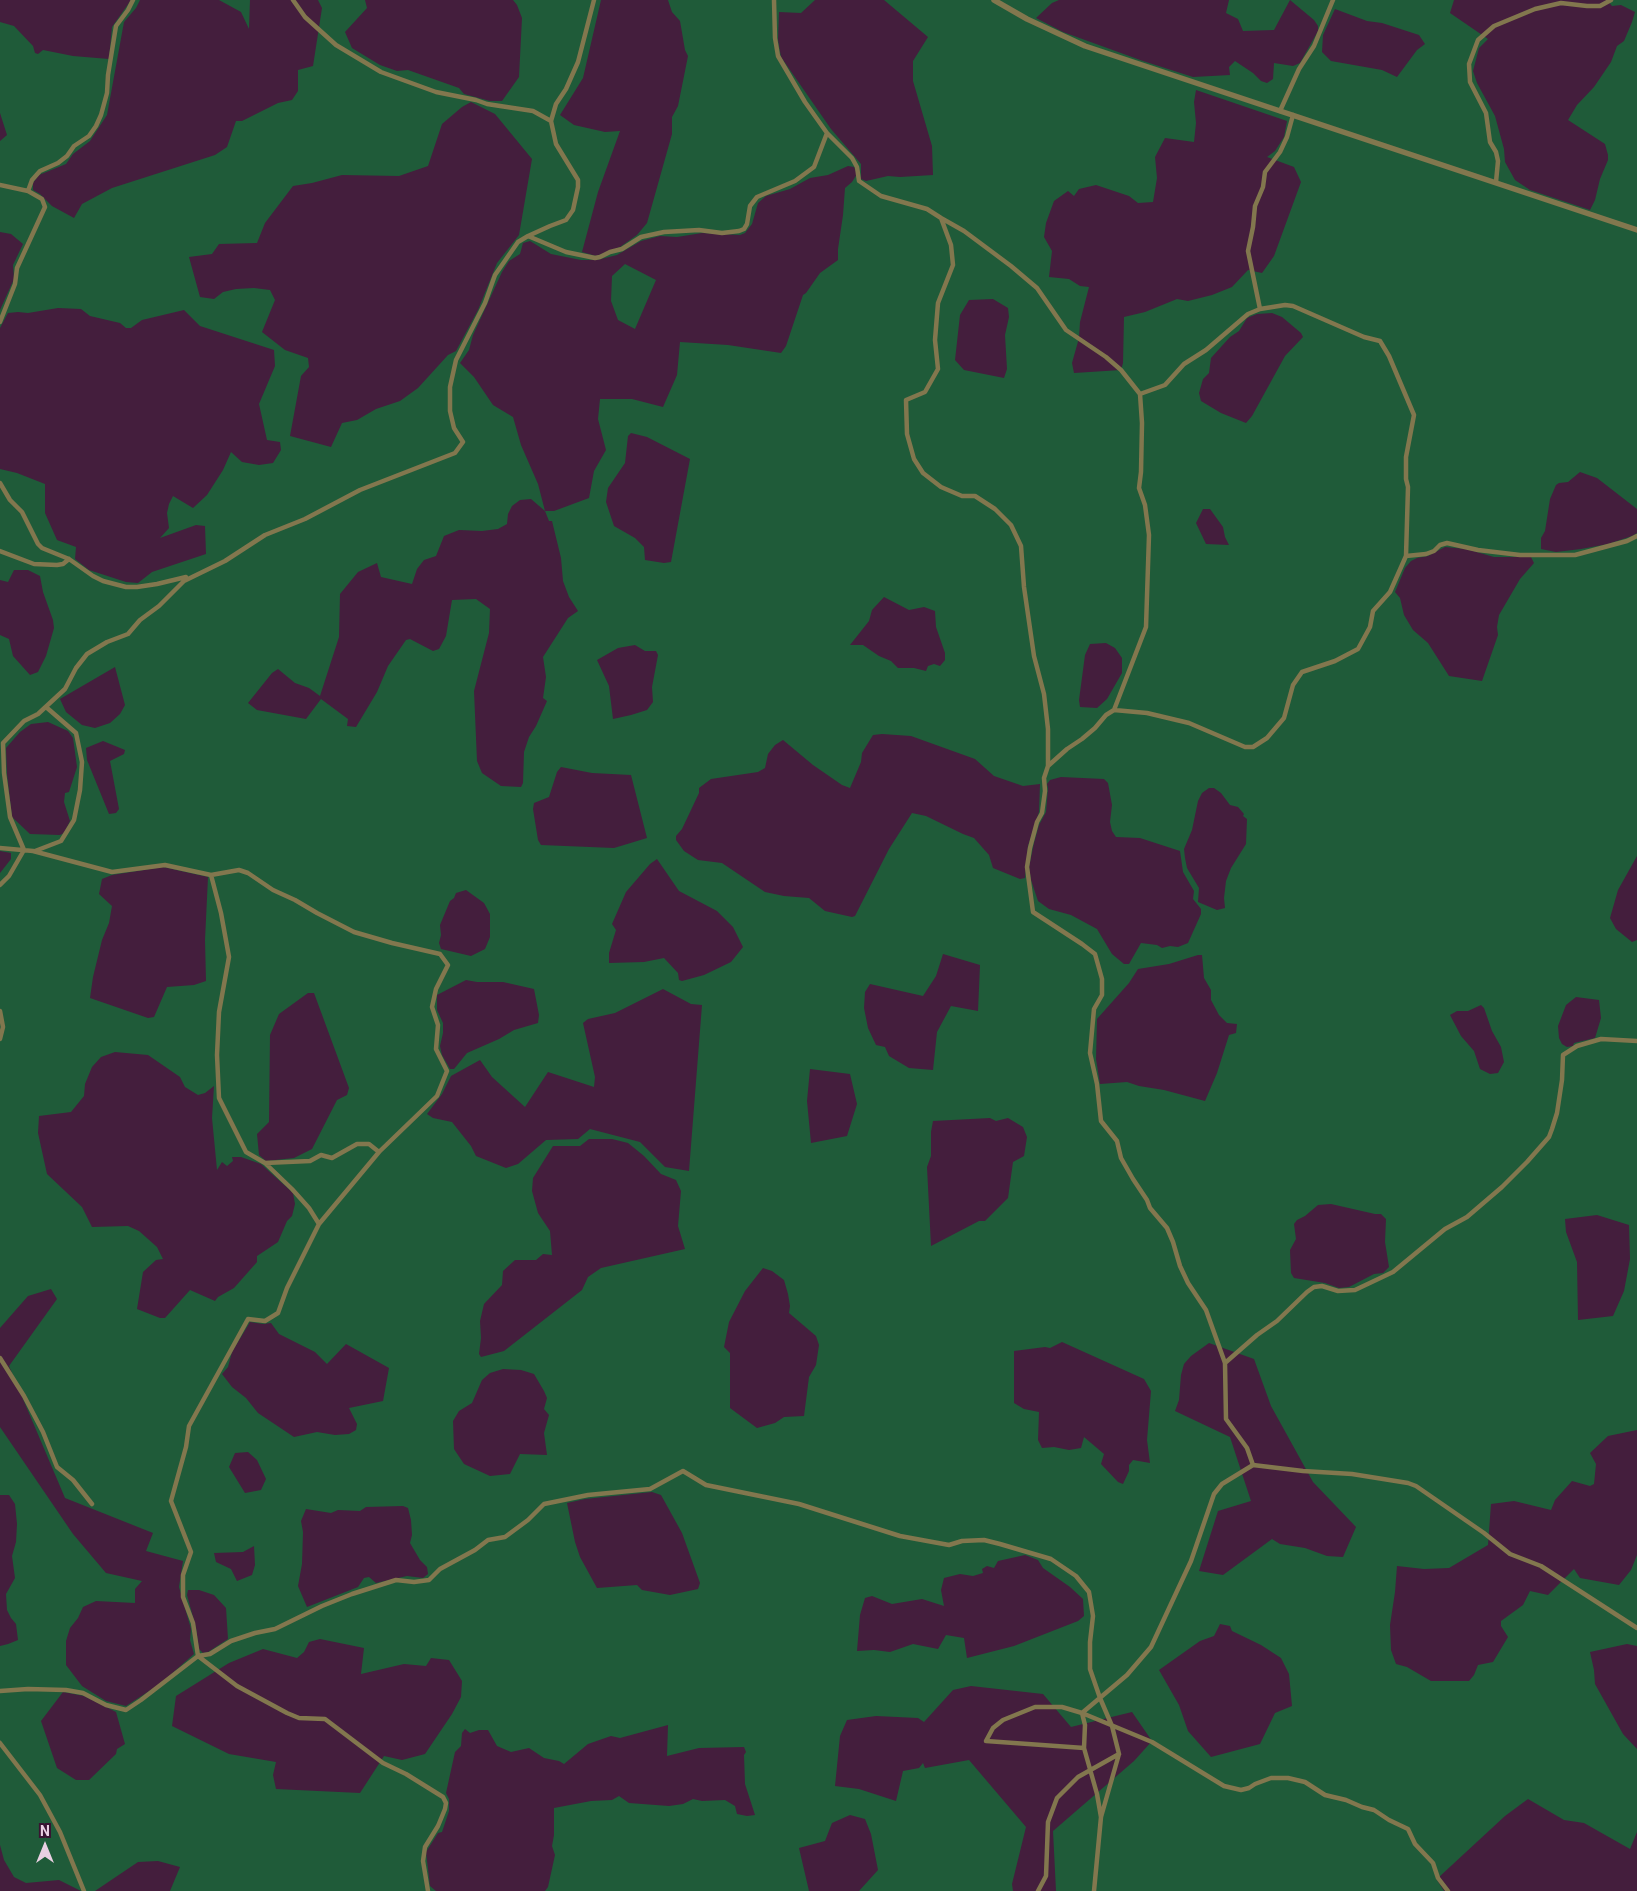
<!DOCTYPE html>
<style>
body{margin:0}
#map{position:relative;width:1637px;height:1891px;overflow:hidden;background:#441e3d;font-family:Roboto,sans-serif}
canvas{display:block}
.north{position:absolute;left:20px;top:1821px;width:50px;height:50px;-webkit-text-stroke:4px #391432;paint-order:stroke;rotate:0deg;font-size:14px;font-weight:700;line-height:20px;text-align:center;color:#e9d0e2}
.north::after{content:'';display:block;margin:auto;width:18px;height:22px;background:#e9d0e2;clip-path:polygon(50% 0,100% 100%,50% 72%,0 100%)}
</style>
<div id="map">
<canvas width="1637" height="1891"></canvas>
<div class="north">N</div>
</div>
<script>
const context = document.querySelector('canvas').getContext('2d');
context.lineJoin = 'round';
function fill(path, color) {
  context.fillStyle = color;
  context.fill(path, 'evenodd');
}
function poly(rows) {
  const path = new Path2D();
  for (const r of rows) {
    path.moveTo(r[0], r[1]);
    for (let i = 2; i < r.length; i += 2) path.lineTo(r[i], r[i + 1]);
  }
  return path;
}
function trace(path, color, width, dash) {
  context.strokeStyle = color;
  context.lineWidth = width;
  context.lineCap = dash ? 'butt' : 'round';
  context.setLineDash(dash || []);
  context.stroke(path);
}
fill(poly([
 [131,0,140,0,136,8,124,22,107,115,90,141,73,154,66,164,39,175,33,183,33,190,40,194,52,206,74,218,82,204,112,188,215,155,227,147,236,121,242,121,278,103,292,100,298,91,298,70,313,66,322,8,318,0,365,0,367,8,345,32,352,48,380,65,397,71,408,70,459,88,464,94,490,101,502,101,519,77,522,18,517,5,513,0,601,0,583,78,560,115,574,125,605,132,620,131,598,192,582,252,596,256,620,247,637,235,647,223,672,134,672,117,678,106,688,56,685,50,680,21,672,12,668,0,815,0,801,13,779,12,778,40,781,57,831,129,861,164,861,179,866,181,888,176,900,177,933,175,932,146,913,81,913,61,928,37,884,0,1059,0,1052,3,1036,18,1063,32,1143,61,1193,77,1230,75,1229,67,1235,61,1253,73,1261,81,1267,83,1273,79,1274,63,1293,66,1300,63,1318,31,1318,26,1314,20,1290,0,1274,30,1243,31,1238,19,1226,13,1229,0,1454,0,1450,13,1488,39,1479,48,1473,71,1477,83,1495,116,1504,149,1505,162,1515,180,1530,190,1590,210,1595,200,1600,179,1608,160,1608,155,1605,144,1568,120,1577,105,1594,87,1611,62,1617,46,1624,41,1632,22,1635,12,1621,5,1612,6,1607,0,1637,0,1637,509,1597,478,1580,472,1568,482,1559,483,1556,485,1550,499,1545,531,1541,538,1541,549,1556,552,1581,549,1608,544,1632,536,1637,533,1637,856,1618,890,1610,918,1616,929,1632,942,1637,940,1637,1430,1608,1436,1590,1453,1596,1464,1594,1484,1590,1486,1572,1481,1555,1500,1551,1510,1514,1501,1491,1504,1488,1545,1449,1568,1424,1569,1397,1566,1395,1592,1390,1625,1391,1650,1396,1664,1407,1667,1431,1681,1469,1681,1474,1675,1478,1665,1493,1662,1508,1637,1501,1626,1501,1621,1523,1605,1530,1591,1548,1595,1574,1569,1580,1578,1619,1585,1631,1570,1637,1555,1637,1646,1627,1644,1590,1652,1594,1670,1595,1684,1623,1734,1637,1749,1637,1832,1630,1849,1584,1823,1564,1820,1528,1799,1505,1816,1438,1878,1437,1880,1444,1891,1056,1891,1053,1831,1134,1761,1152,1741,1132,1712,1071,1727,1043,1694,971,1686,953,1690,924,1722,918,1718,876,1716,847,1720,840,1736,835,1786,859,1789,896,1801,903,1771,919,1768,923,1763,925,1768,969,1760,1026,1827,1012,1884,1013,1891,859,1891,878,1870,871,1834,865,1819,850,1815,832,1823,825,1841,799,1848,809,1891,545,1891,548,1887,555,1855,552,1846,554,1835,554,1808,591,1801,612,1800,619,1796,629,1803,669,1806,683,1804,693,1799,702,1801,725,1800,735,1806,737,1814,747,1816,755,1815,745,1784,744,1755,746,1752,744,1747,699,1748,667,1756,668,1725,620,1738,611,1736,588,1744,564,1764,559,1761,544,1758,529,1748,511,1752,497,1746,488,1730,479,1730,470,1733,465,1729,462,1733,461,1746,455,1752,446,1793,449,1799,449,1811,442,1832,438,1833,426,1852,430,1886,436,1891,170,1891,180,1867,158,1861,138,1862,95,1891,81,1891,59,1880,26,1883,14,1877,4,1860,0,1845,0,1646,8,1644,18,1640,16,1624,11,1618,7,1610,6,1594,15,1578,12,1556,16,1542,17,1524,15,1504,9,1495,0,1495,0,1427,73,1534,106,1573,142,1581,135,1589,135,1603,96,1601,83,1607,78,1618,70,1628,66,1641,66,1665,82,1686,106,1701,126,1706,160,1684,194,1654,190,1640,191,1629,179,1587,183,1561,146,1551,153,1533,65,1498,9,1366,57,1299,51,1289,28,1296,0,1328,0,873,11,859,11,853,0,851,0,635,9,639,13,656,30,675,38,672,46,656,54,628,53,620,43,592,40,576,28,570,14,570,8,582,0,580,0,469,17,473,45,484,45,513,57,540,76,547,75,559,89,570,126,582,138,583,152,572,206,554,205,526,196,525,160,538,169,528,167,513,169,504,173,496,193,508,207,495,223,470,231,452,242,462,259,465,273,463,281,450,280,442,267,440,259,404,275,366,274,350,200,326,184,310,142,320,131,328,126,328,120,323,90,316,81,309,58,308,28,313,18,312,8,313,0,328,0,310,14,279,13,265,23,244,11,234,0,232,0,141,7,135,0,113,0,22,14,26,33,46,35,53,38,54,43,50,73,56,109,59,112,27],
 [1335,9,1367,21,1382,23,1419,35,1425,44,1417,50,1397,77,1382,70,1331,61,1322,52,1323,35],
 [1196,90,1287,121,1284,137,1275,151,1267,157,1294,167,1301,182,1274,256,1262,273,1248,270,1232,287,1212,295,1188,301,1177,299,1145,312,1124,317,1123,363,1121,370,1074,373,1072,363,1079,338,1080,322,1089,287,1080,286,1069,279,1049,277,1052,251,1044,237,1046,223,1054,201,1068,191,1074,196,1079,189,1096,185,1129,196,1138,203,1153,202,1157,178,1155,157,1165,138,1194,142,1196,123,1194,102],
 [471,102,495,114,532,159,519,235,497,263,478,310,456,351,448,355,418,388,400,401,376,409,357,420,342,423,331,447,290,436,301,376,309,367,308,358,285,350,262,332,275,300,270,290,254,288,236,289,223,292,214,299,200,297,189,257,212,254,219,244,257,243,265,223,293,186,312,183,342,175,399,176,428,166,442,124,462,107],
 [848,166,854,167,857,174,852,182,845,188,843,215,838,249,838,260,820,273,806,293,803,295,786,346,781,353,728,345,680,342,677,375,663,407,632,399,600,399,598,419,606,450,594,471,589,498,554,511,545,511,538,484,521,445,513,417,493,405,474,377,460,363,469,350,473,335,502,272,509,261,520,254,523,243,530,241,551,254,581,260,597,260,617,255,641,241,660,236,677,237,702,233,740,235,745,233,752,224,758,203,766,196,790,189,810,178,828,175],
 [993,299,1008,308,1009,317,1005,335,1007,369,1004,378,964,370,955,360,960,315,969,300],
 [1272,313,1282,317,1301,333,1303,337,1285,356,1252,416,1246,423,1221,413,1201,401,1199,393,1203,379,1209,373,1211,358,1230,337,1239,331,1247,318,1257,314],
 [631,433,647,437,690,459,671,562,664,563,645,560,644,547,635,538,614,526,606,502,608,488,625,463,628,436],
 [531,499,545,511,549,521,552,521,561,558,563,581,569,597,578,611,568,618,543,657,546,677,543,698,547,701,536,726,529,737,524,752,523,783,521,787,501,786,482,773,477,761,474,691,489,633,490,609,476,599,452,600,446,636,439,649,433,651,410,639,406,640,388,666,377,692,356,727,347,726,348,719,321,699,306,719,257,710,248,703,272,673,278,669,295,683,309,688,320,696,339,637,340,594,358,572,377,563,381,577,412,584,417,569,424,560,436,556,444,536,459,530,482,531,498,529,507,524,508,514,512,506,520,500],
 [1203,509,1210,509,1223,527,1225,537,1229,545,1206,544,1196,523],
 [1445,547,1466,549,1494,557,1531,557,1534,563,1520,579,1499,615,1497,627,1498,635,1482,681,1449,676,1428,643,1413,630,1404,615,1400,598,1395,592,1405,568,1411,561,1417,558,1428,556],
 [884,597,909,610,924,607,935,611,936,627,945,653,945,660,940,666,934,664,928,666,926,671,914,668,898,668,891,661,879,656,863,645,850,645,869,621,872,610],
 [1106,643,1115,648,1122,658,1122,673,1107,699,1097,708,1080,707,1079,700,1085,655,1090,644],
 [635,645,645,651,656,651,658,655,652,687,653,702,647,710,631,715,613,719,609,686,597,660,618,648],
 [115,667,125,705,120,714,110,723,95,728,82,725,66,712,60,699],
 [48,722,68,731,73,738,77,767,69,792,65,793,64,802,70,821,64,833,60,835,30,834,12,817,7,774,6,748,20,732,31,724],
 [882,734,911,736,975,759,994,776,1023,786,1040,784,1039,812,1028,846,1025,878,1020,879,993,868,989,855,974,838,963,834,926,816,912,813,889,849,855,916,852,917,825,911,809,898,784,896,765,892,722,863,698,860,684,851,676,840,676,836,682,829,699,793,699,788,711,779,758,772,765,768,768,754,775,745,783,740,813,765,842,785,850,788,861,762,862,753,873,735],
 [103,741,125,750,124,754,110,761,119,809,116,813,109,814,87,760,86,748],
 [561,767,592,773,631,775,647,838,614,848,541,845,538,840,533,809,534,803,549,797,557,772],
 [1061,777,1104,779,1108,783,1112,805,1110,822,1112,831,1116,837,1140,838,1180,851,1183,872,1194,891,1193,899,1201,909,1201,914,1188,943,1178,947,1170,946,1162,948,1157,945,1141,943,1129,964,1124,964,1112,954,1097,929,1071,915,1049,909,1038,901,1031,880,1029,867,1034,843,1039,825,1046,812,1048,788,1047,784,1050,780],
 [1209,788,1214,788,1221,793,1230,805,1238,807,1244,814,1243,816,1247,819,1246,844,1231,868,1226,881,1224,898,1225,908,1217,910,1198,902,1199,888,1187,868,1185,858,1184,849,1192,830,1198,801,1202,793],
 [657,859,679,891,717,911,733,927,743,947,731,962,704,975,682,981,679,980,678,973,664,958,644,962,609,963,609,953,616,930,612,924,626,892,650,864],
 [163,867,208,877,205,940,206,981,194,985,167,987,154,1017,148,1018,90,998,93,977,102,940,109,923,112,906,99,894,102,879,112,875],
 [466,890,484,903,490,914,490,937,485,949,471,956,441,949,439,943,441,935,440,925,450,901,454,898,456,893],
 [943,954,980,965,978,1011,951,1006,937,1032,933,1070,909,1068,889,1056,885,1047,876,1045,868,1028,864,1008,865,992,870,984,923,996,936,976],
 [1198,955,1202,955,1204,978,1211,990,1211,1000,1219,1015,1227,1023,1237,1024,1236,1033,1229,1035,1217,1073,1205,1101,1164,1090,1139,1086,1127,1082,1100,1084,1096,1059,1097,1019,1129,983,1138,969,1169,964],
 [466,980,477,982,503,982,534,989,539,1015,538,1023,514,1030,499,1039,467,1053,454,1069,450,1069,442,1055,440,1046,443,1033,443,1023,437,1010,437,995],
 [663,989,691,1004,702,1005,689,1171,665,1167,640,1142,590,1129,578,1139,546,1140,518,1164,506,1168,476,1156,471,1146,452,1122,433,1118,427,1114,442,1094,451,1076,480,1060,492,1077,525,1107,548,1072,594,1087,595,1077,583,1023,588,1019,615,1013],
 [308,993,314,993,349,1088,347,1095,337,1100,312,1149,294,1158,266,1161,259,1155,257,1134,269,1122,270,1035,279,1014],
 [1576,997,1599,1000,1601,1018,1595,1038,1574,1043,1573,1046,1567,1047,1562,1044,1559,1038,1558,1026,1566,1005],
 [1481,1005,1484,1008,1492,1031,1501,1047,1504,1062,1498,1073,1490,1074,1480,1069,1474,1051,1461,1036,1450,1015,1457,1011,1468,1011],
 [115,1052,148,1055,180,1077,185,1087,198,1095,205,1093,214,1086,212,1118,217,1170,222,1162,227,1166,233,1161,232,1157,241,1157,261,1164,293,1193,295,1204,292,1216,287,1221,278,1242,257,1256,257,1262,234,1288,218,1297,215,1301,190,1290,165,1318,160,1318,137,1309,143,1272,156,1260,163,1259,157,1247,139,1231,128,1226,92,1227,82,1207,47,1174,38,1133,39,1116,71,1112,84,1096,85,1084,92,1067,101,1057],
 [810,1069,850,1074,857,1104,847,1136,811,1143,807,1101],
 [990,1118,996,1121,1008,1118,1023,1127,1027,1137,1024,1156,1013,1162,1008,1198,985,1221,979,1221,931,1246,927,1167,931,1156,931,1132,933,1121],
 [589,1139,612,1139,628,1143,644,1156,661,1174,676,1180,681,1191,678,1226,685,1249,601,1268,588,1277,582,1290,504,1351,481,1357,479,1354,481,1338,480,1321,484,1304,502,1285,503,1271,515,1260,536,1260,543,1254,552,1255,550,1231,538,1213,532,1191,533,1178,553,1146,580,1146],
 [1331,1204,1375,1214,1381,1214,1386,1219,1385,1242,1389,1267,1383,1273,1374,1274,1349,1287,1339,1288,1325,1283,1294,1278,1291,1273,1290,1250,1296,1239,1294,1224,1297,1220,1305,1216,1318,1205],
 [1597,1215,1629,1225,1630,1259,1624,1291,1613,1316,1578,1320,1577,1262,1566,1232,1565,1219],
 [763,1268,772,1271,784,1280,788,1294,790,1306,789,1313,816,1336,819,1345,816,1365,809,1377,804,1416,784,1417,775,1423,757,1428,730,1408,730,1353,724,1347,729,1322,745,1291],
 [250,1322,263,1324,271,1323,279,1334,315,1352,327,1364,346,1344,389,1368,383,1401,349,1408,357,1424,356,1430,349,1434,335,1435,317,1432,294,1437,258,1413,246,1398,232,1387,222,1374,228,1367,232,1352],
 [1062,1342,1144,1379,1151,1391,1147,1440,1150,1463,1133,1460,1129,1465,1129,1471,1123,1484,1118,1482,1101,1464,1104,1454,1084,1437,1081,1448,1069,1450,1054,1447,1042,1448,1038,1440,1039,1412,1024,1409,1014,1403,1014,1351,1045,1347,1050,1348],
 [1209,1343,1254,1359,1271,1406,1313,1482,1356,1527,1343,1557,1327,1556,1305,1548,1280,1544,1272,1539,1223,1575,1199,1571,1218,1511,1251,1501,1230,1437,1175,1411,1179,1400,1181,1375,1184,1364,1191,1356],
 [503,1369,521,1370,534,1374,544,1391,547,1398,544,1409,549,1415,544,1433,547,1455,520,1454,510,1474,490,1476,464,1464,454,1449,453,1421,459,1411,472,1403,482,1380,490,1373],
 [248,1452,257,1460,266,1479,261,1490,245,1493,229,1467,235,1453],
 [652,1492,661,1495,682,1533,700,1583,698,1589,670,1595,642,1590,637,1585,597,1588,580,1557,575,1542,567,1503,585,1499],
 [403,1506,408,1508,411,1520,412,1535,410,1543,420,1560,427,1567,428,1574,423,1578,407,1576,376,1583,369,1577,364,1578,358,1587,307,1607,298,1586,302,1564,303,1532,301,1521,306,1509,331,1513,338,1510,360,1511,366,1507],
 [254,1546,255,1565,252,1575,237,1581,231,1569,216,1562,214,1553,243,1552],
 [1025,1555,1038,1560,1043,1568,1070,1587,1083,1599,1084,1616,1078,1621,1014,1646,967,1658,964,1638,946,1635,938,1649,913,1644,890,1652,874,1650,857,1651,860,1615,865,1598,872,1596,892,1604,922,1599,944,1606,941,1590,944,1578,960,1574,973,1576,983,1573,982,1569,987,1566,994,1568,998,1561],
 [188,1590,199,1590,214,1595,226,1608,228,1639,208,1652,203,1653,199,1649,196,1628,187,1595],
 [1220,1624,1230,1626,1232,1631,1261,1645,1281,1658,1289,1674,1292,1706,1275,1713,1260,1744,1211,1757,1188,1731,1179,1705,1159,1670,1200,1641,1214,1636],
 [320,1639,364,1648,361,1674,404,1664,426,1666,431,1658,449,1660,462,1681,461,1697,452,1714,425,1754,402,1760,384,1756,360,1793,276,1789,273,1775,276,1762,229,1754,172,1726,176,1696,229,1663,263,1649,297,1658,304,1652,309,1642],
 [63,1692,84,1696,116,1712,125,1744,117,1749,116,1754,89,1780,76,1780,57,1768,41,1721],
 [219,0,250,0,249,29,241,12],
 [625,264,656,280,635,329,618,320,611,301,612,276]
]), '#1f5b39');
trace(poly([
 [293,0,305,17,336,45,381,72,436,92,476,100,487,104,533,111,551,121],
 [1280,111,1299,69,1314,46,1333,0],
 [827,133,852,158,857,167,859,181,881,196,927,209,941,218,951,245,953,265,938,303,935,340,938,369,925,392,906,400,907,434,914,459,923,473,941,487,962,496,975,496,995,509,1011,525,1021,546,1024,587,1034,656,1044,694,1048,729,1048,766],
 [1496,182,1498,161,1496,152,1490,142,1486,113,1470,82,1469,64,1478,40,1494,26,1535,9,1561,3,1587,6,1600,6,1611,0],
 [0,185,28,191],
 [941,218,964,231,1011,266,1037,288,1066,330,1106,357,1121,370,1140,394,1142,423,1141,472,1139,488,1145,505,1149,535,1146,627,1114,710],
 [528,236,550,226,566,220,573,210,578,187,578,180,556,144,551,121,556,104,566,89,578,62,594,0],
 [1260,309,1248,251,1253,227,1255,206,1263,187,1265,172,1280,152,1287,137,1293,115],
 [0,322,15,284,17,268,45,207,42,199,28,191,32,180,40,171,58,163,67,156,74,146,89,136,96,126,101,115,107,93,108,75,116,26,128,10,133,0],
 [1140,394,1165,385,1184,364,1206,350,1248,314,1260,309,1285,305,1293,306,1364,337,1380,341,1389,356,1414,415,1406,457,1406,479,1408,487,1406,556],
 [0,483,10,500,22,512,38,544,42,548,69,559,93,576,103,581,126,587,137,587,157,584,186,577],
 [0,551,34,564,57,565,63,564,69,559],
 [0,848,33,851,112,872,165,865,211,875,239,870,248,873,273,890,295,900,317,913,354,932,392,943,440,954,448,965,436,989,432,1007,438,1025,436,1049,447,1071,437,1096,379,1152,319,1224],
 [35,851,61,841,74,820,80,790,82,762,76,733,46,707],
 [211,875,221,913,229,957,219,1012,217,1055,219,1098,246,1152,265,1163,292,1189,309,1208,319,1224,287,1288,278,1313,265,1321,248,1319,189,1426,186,1447,171,1501,191,1552,183,1575,183,1597,193,1623,198,1656,237,1686,287,1713,299,1718,325,1719,383,1763,406,1774,443,1797,446,1803,445,1809,438,1826,425,1847,423,1861,428,1891],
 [0,885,9,876,24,850,10,817,4,773,3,743,24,721,38,714,65,689,76,668,87,654,107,642,128,634,140,620,159,606,184,581,225,561,265,535,305,519,360,490,455,453,463,442,454,428,450,411,450,387,456,360,485,303,495,275,518,242,528,236,566,252,595,258,600,257,610,252,622,249,641,237,664,232,699,230,722,233,739,231,744,229,747,224,750,206,757,197,795,181,814,167,827,133,805,102,778,56,775,38,774,0],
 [0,1011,3,1027,0,1039],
 [265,1163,310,1161,321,1155,332,1158,357,1144,369,1144,379,1152],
 [0,1358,24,1396,43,1432,57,1467,73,1480,92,1504],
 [1225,1363,1257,1335,1277,1321,1307,1292,1314,1287,1322,1286,1338,1291,1355,1290,1393,1272,1445,1229,1467,1217,1502,1187,1527,1162,1549,1137,1552,1129,1557,1113,1562,1080,1563,1055,1577,1046,1601,1039,1637,1041],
 [1253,1465,1247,1448,1226,1419,1225,1363,1206,1310,1188,1283,1180,1266,1173,1242,1167,1228,1150,1208,1147,1200,1133,1179,1121,1158,1117,1141,1101,1121,1097,1084,1090,1053,1094,1009,1102,995,1102,979,1095,954,1082,944,1033,912,1027,867,1030,848,1037,822,1042,813,1045,791,1044,778,1048,766,1067,749,1082,739,1095,728,1106,715,1114,710,1147,713,1189,723,1245,747,1253,747,1267,738,1284,718,1293,685,1302,672,1335,661,1358,649,1370,627,1373,611,1390,592,1406,556,1426,554,1434,551,1440,545,1447,543,1478,550,1520,555,1575,555,1627,541,1637,536],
 [0,1691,28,1689,66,1690,83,1693,106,1705,126,1710,141,1700,198,1656,210,1654,231,1641,255,1633,275,1629,322,1606,352,1594,396,1580,414,1582,429,1580,440,1569,475,1550,488,1540,505,1537,528,1520,544,1504,588,1495,650,1489,683,1471,706,1485,799,1504,900,1536,949,1545,962,1541,984,1540,1000,1544,1051,1559,1076,1576,1089,1592,1093,1616,1090,1642,1090,1669,1100,1698,1112,1726,1119,1754,1101,1817],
 [0,1743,40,1795,60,1832,84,1891],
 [1084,1748,986,1741,993,1728,1003,1720,1035,1707,1062,1707,1082,1713,1152,1742,1224,1786,1241,1790,1249,1788,1255,1784,1271,1778,1288,1778,1305,1782,1325,1795,1346,1800,1362,1807,1374,1810,1389,1820,1408,1829,1415,1844,1433,1863,1438,1878,1448,1891],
 [1038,1891,1046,1876,1048,1822,1057,1798,1078,1777,1119,1754],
 [1094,1891,1101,1817,1097,1794,1084,1748,1085,1725,1082,1713,1127,1675,1151,1647,1191,1561,1214,1494,1222,1484,1253,1465,1303,1471,1352,1474,1408,1483,1416,1486,1484,1533,1510,1554,1541,1566,1637,1628]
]), '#82774e', 4.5);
trace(poly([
 [994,0,1027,19,1085,46,1637,230]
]), '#82774e', 5.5);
</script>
